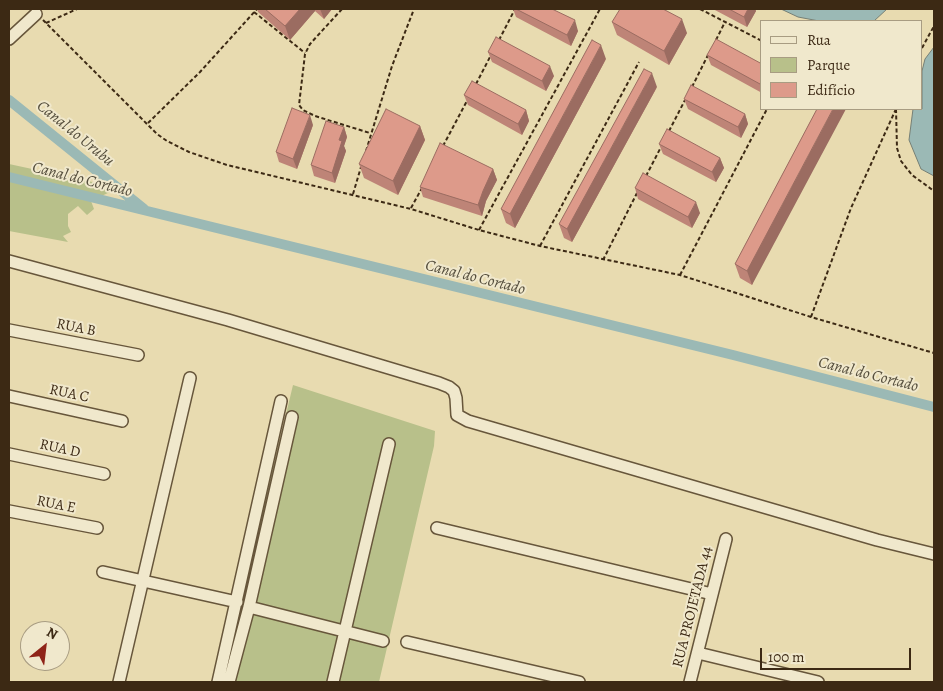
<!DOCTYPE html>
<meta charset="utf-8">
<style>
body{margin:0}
#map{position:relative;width:943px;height:691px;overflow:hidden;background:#e8dbb0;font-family:Alegreya,serif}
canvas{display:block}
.frame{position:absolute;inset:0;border:10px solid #3c2914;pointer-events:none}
.legend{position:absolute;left:760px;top:20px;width:162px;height:90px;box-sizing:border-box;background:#f0e8cc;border:1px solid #a89c82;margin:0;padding:6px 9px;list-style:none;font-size:15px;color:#3c2914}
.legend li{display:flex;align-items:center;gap:10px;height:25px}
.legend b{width:25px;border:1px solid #a89c82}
.north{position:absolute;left:20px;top:621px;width:50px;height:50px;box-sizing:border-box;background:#f0e8cc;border:1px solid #a89c82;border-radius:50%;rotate:29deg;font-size:14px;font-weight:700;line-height:20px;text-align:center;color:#3c2914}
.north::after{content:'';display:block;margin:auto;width:18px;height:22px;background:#8f2418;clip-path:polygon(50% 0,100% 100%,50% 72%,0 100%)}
.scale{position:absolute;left:760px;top:648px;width:151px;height:22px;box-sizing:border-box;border:2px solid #3c2914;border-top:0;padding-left:6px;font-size:15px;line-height:18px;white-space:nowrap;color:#3c2914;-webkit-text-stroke:4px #f0e8cc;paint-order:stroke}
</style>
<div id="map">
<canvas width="943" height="691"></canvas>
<div class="frame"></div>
<ul class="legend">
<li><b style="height:6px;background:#f0e8cc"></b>Rua</li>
<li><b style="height:14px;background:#b8c08a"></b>Parque</li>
<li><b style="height:14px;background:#dd9a8a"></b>Edifício</li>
</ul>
<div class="north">N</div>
<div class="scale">100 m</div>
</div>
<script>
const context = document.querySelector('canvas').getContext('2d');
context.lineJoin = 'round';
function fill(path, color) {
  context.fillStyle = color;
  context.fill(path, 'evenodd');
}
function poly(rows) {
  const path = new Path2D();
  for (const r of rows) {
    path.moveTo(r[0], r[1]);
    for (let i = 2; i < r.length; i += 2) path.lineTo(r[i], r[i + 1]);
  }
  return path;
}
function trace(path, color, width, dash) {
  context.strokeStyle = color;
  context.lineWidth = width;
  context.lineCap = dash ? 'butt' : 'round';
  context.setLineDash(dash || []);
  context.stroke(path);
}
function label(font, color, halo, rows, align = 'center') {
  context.font = font + ' Alegreya,serif';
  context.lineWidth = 4;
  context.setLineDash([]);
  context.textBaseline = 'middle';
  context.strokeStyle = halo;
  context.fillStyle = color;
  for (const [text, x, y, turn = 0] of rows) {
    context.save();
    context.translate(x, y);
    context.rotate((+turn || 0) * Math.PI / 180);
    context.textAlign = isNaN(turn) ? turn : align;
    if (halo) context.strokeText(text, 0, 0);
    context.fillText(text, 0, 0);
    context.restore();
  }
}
fill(poly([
 [9,164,97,183,110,192,91,201,94,209,87,215,78,206,68,214,68,226,71,232,63,236,68,242,9,231],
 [293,385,435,431,434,446,379,682,222,682]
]), '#b8c08a');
const water = poly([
 [781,9,887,9,874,21,819,21,798,17,781,9],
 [934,47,934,176,921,169,909,140,913,109,922,109,922,71,925,59,934,47]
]);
fill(water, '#9bb9b5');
trace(water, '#757f75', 1);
trace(poly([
 [9,100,144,209],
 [9,177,733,355,934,407]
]), '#9bb9b5', 10);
const street = poly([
 [9,39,36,14],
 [9,261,228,320,439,383,449,387,454,391,456,398,457,415,468,421,877,540,934,554],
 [9,330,138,355],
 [9,396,122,421],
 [9,454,104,474],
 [9,511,97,528],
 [437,528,712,594],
 [103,572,237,602],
 [249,607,383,641],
 [407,642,579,682],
 [698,653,818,682],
 [119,682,190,378],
 [218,682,281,401],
 [229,682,249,607,292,417],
 [333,682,389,444],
 [690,682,726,539]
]);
trace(street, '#67563b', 14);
trace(poly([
 [342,9,310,44,305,54,299,105,303,110,315,116,370,133],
 [700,9,762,41],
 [254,12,305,53],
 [43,20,157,134,167,141,189,152,227,165,411,209,479,230,540,246,680,275,811,317,934,353],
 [46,23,77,9],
 [499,40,515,9],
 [716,40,725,22],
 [922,48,934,26],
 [476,84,491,55],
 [692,87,708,55],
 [896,109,897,148,901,161,912,175,934,191],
 [148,123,200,72,257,9],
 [669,131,685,100],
 [443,146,468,99],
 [366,151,392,66,414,9],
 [646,176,661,147],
 [353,194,361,167],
 [411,208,422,188],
 [479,230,600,9],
 [540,246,639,62],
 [603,260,637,193],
 [680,275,767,109],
 [811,317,851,208,896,109]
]), '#3c2914', 2, [4, 2.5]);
trace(street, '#f0e8cc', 11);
fill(poly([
 [257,9,332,9,324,19,315,11,290,40,258,12],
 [513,9,552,9,578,31,571,46,516,17],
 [713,9,755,9,756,11,747,27],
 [612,22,687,33,669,65,617,35],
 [488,52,554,76,546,91,492,62],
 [707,55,762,64,762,93,711,65],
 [606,59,515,228,506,223,501,209],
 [657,87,572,242,564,238,559,224],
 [464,95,526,110,529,121,522,135,468,105],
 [684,99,745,114,748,124,741,138,688,109],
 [817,109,752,285,740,278,735,264],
 [313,125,297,169,279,162,276,152],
 [420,126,425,140,398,195,364,178,359,164],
 [344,127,347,137,344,146,346,151,335,183,314,176,311,165],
 [659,144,720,158,724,168,716,182,663,154],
 [493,169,497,180,486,201,482,216,423,197,420,187],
 [635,188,700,213,692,228,638,199]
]), '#be8477');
fill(poly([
 [300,9,315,9,315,11,290,40,285,26],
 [320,9,332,9,324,19],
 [748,9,755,9,756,11,747,27,744,17],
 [682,19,687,33,669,65,664,51],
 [575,20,578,31,571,46,567,35],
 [601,45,606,59,515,228,510,214],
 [550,66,554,76,546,91,542,81],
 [652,73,657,87,572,242,567,229],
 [833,109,846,109,752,285,747,271],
 [526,110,529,121,522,135,518,124],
 [745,114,748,124,741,138,738,127],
 [310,115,313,125,297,169,293,159],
 [420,126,425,140,398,195,393,181],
 [344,127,347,137,344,146,346,151,335,183,332,173,339,140],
 [720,158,724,168,716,182,712,172],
 [493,169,497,180,486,201,482,216,478,205,483,191],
 [696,202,700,213,692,228,688,217]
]), '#9b6c61');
const building = poly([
 [265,9,300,9,285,26,265,9],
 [516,9,552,9,575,20,567,35,516,9],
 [620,9,663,9,682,19,664,51,612,22,620,9],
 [729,9,748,9,744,17,729,9],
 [496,37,550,66,542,81,488,52,496,37],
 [716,39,762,64,762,81,760,84,707,55,716,39],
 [592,40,601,45,510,214,501,209,592,40],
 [644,69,652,73,567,229,559,224,644,69],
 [472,81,526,110,518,124,464,95,472,81],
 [691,85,745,114,738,127,684,99,691,85],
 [292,108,310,115,293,159,276,152,292,108],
 [386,109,420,126,393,181,359,164,386,109],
 [817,109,833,109,747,271,735,264,817,109],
 [326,121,344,127,339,140,342,141,332,173,311,165,326,121],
 [667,129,720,158,712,172,659,144,667,129],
 [440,143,493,169,483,191,478,205,420,187,440,143],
 [643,173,696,202,688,217,635,188,643,173]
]);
fill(building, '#dd9a8a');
trace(building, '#9b6c61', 1);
label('15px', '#3c2914', '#f0e8cc', [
 ["RUA B",76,328,11],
 ["RUA C",69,394,12],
 ["RUA D",60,449,12],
 ["RUA E",56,505,11],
 ["RUA PROJETADA 44",693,607,-76]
]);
label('italic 16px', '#544d3c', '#f0e8cc', [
 ["Canal do Urubu",75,134,39],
 ["Canal do Cortado",82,180,14],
 ["Canal do Cortado",475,278,14],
 ["Canal do Cortado",868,375,14]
]);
</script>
